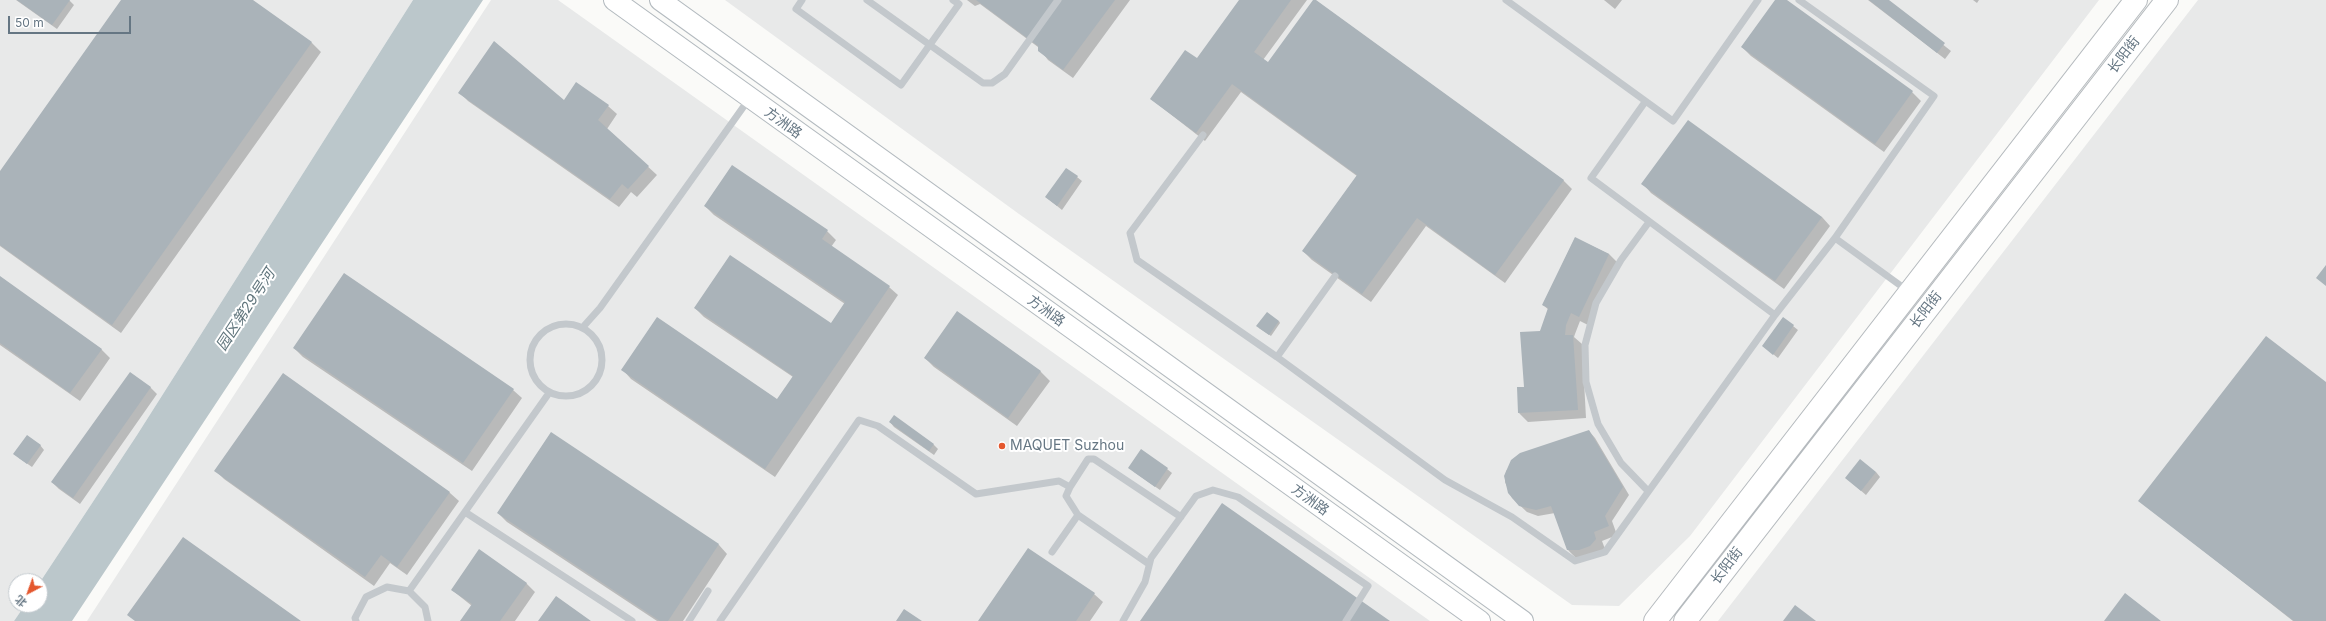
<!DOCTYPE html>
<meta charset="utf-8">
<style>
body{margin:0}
#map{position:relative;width:2326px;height:621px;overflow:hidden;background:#fafaf8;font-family:Inter,"Noto Sans SC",sans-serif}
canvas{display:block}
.north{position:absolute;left:8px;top:573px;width:40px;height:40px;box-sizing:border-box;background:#fff;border:1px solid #c1c8cd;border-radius:50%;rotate:221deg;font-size:11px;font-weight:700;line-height:16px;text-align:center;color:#657683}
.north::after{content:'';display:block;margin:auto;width:14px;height:18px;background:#e4572e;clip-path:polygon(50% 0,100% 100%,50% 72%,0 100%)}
.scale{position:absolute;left:8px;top:16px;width:123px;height:18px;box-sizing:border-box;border:2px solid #657683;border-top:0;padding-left:5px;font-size:12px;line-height:14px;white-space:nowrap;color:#657683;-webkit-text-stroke:3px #fff;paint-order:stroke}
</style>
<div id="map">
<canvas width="2326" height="621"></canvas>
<div class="north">北</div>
<div class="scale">50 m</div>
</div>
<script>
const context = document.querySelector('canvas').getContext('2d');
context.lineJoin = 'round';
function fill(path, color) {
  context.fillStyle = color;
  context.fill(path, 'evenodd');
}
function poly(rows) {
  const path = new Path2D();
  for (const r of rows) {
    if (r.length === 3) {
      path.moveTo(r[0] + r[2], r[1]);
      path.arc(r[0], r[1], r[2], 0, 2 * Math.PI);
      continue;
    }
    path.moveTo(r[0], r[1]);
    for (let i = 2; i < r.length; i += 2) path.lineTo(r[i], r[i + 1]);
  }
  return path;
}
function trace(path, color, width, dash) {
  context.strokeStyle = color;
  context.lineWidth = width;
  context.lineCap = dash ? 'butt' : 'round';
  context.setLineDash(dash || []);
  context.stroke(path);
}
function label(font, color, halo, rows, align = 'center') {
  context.font = font + ' Inter,"Noto Sans SC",sans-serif';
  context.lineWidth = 4;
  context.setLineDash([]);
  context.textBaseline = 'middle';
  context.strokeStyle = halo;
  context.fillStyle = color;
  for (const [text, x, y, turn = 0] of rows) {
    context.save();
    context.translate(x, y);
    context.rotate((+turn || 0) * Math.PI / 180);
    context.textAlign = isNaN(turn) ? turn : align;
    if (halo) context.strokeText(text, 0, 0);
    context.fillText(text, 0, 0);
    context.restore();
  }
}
fill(poly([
 [0,0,413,0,137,435,40,582,16,581,16,605,25,605,14,621,0,621],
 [491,0,558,0,1430,621,87,621],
 [725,0,2099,0,1690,536,1619,606,1572,605,1019,214],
 [2198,0,2326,0,2326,621,1718,621]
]), '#e8e9e9');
fill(poly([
 [413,0,483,0,72,621,14,621,25,605,40,605,40,582,137,435]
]), '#bbc7cb');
fill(poly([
 [16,0,69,0,74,5,57,29],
 [122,0,251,0,312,43,321,52,121,333,0,246,0,173],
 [967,0,1130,0,1073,78,1048,60,1038,47,980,4,975,6],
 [1240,0,1307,0,1263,60,1268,64,1315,0,1563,180,1572,189,1505,283,1426,226,1371,302,1312,260,1303,251,1357,176,1241,92,1205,141,1151,99,1197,60],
 [1604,0,1622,0,1615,9],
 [1776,0,1785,0,1912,92,1921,101,1884,152,1751,56,1742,47],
 [1868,0,1887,0,1951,51,1945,59],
 [1973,0,1979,0,1977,3],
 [460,93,608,106,617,114,607,129,657,175,637,197,631,192,619,207,468,101],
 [1067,169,1082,181,1062,210,1046,197],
 [1643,184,1822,217,1830,226,1784,289,1651,193],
 [705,206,827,231,836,240,831,247,889,287,898,295,775,477,631,379,623,370,778,400,793,377,704,317,695,308,831,324,845,304,714,215],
 [1575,238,1609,254,1618,263,1588,325,1580,321,1575,334,1574,337,1582,344,1586,418,1528,422,1519,413,1540,332,1549,310,1543,305],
 [0,278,101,349,110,358,80,401,0,345],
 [957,313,1041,372,1050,381,1017,426,934,367,925,358],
 [1783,318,1798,330,1778,358,1763,346],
 [1279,321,1280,323,1271,336,1259,328],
 [294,348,513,390,522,398,472,471,303,357],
 [283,375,450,493,459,501,407,575,390,563,374,586,224,479,216,471],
 [2326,384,2326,621,2293,621,2140,501],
 [150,387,157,394,80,504,59,489,52,482],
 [894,417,934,445,938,449,934,455,894,427,890,422],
 [1589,431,1595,438,1629,495,1612,521,1617,535,1602,541,1605,549,1577,559,1568,550,1555,513,1538,516,1527,512,1512,498,1505,482,1506,471,1531,451],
 [551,433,719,545,727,554,683,621,657,621,507,522,498,513],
 [40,445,44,450,32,467,19,458],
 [1167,469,1172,473,1160,490,1134,472],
 [1876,472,1880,477,1866,495,1846,478],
 [526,583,535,592,515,621,461,621,472,606,452,590],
 [1094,594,1103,602,1090,621,979,621]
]), '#0003');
fill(poly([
 [17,0,70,0,52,25],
 [121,0,253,0,312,42,112,325,0,245,0,171],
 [976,0,1115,0,1063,70,1038,51,1038,46],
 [1239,0,1291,0,1254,52,1268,62,1313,0,1316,0,1564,180,1495,275,1417,218,1362,294,1302,251,1357,175,1232,84,1196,133,1150,99,1185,50,1197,58],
 [1775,0,1787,0,1913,91,1875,144,1741,47],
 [1869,0,1889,0,1945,43,1937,53],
 [494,41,564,100,576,82,609,105,598,120,649,166,628,189,622,184,610,199,458,93],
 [1688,120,1822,217,1775,281,1641,184],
 [732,165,828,230,822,239,890,286,765,469,621,370,657,317,777,399,793,376,694,308,730,255,831,323,845,302,704,206],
 [1066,168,1078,176,1057,206,1045,197],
 [1575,237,1609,254,1579,317,1571,313,1566,325,1565,335,1573,335,1578,410,1518,413,1517,387,1524,387,1520,332,1540,331,1548,308,1542,305],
 [2326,265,2326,286,2316,278],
 [344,273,514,389,463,463,293,348],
 [0,276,102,349,70,393,0,343],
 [957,311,1041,371,1008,418,924,358],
 [1267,312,1279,321,1269,335,1256,326],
 [1783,317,1794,325,1773,355,1762,346],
 [2266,336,2326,382,2326,621,2294,621,2138,501],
 [130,372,151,387,73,498,51,482],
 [283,373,450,492,397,567,381,555,365,577,214,471],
 [894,415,934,444,929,451,889,422],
 [1589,430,1623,487,1605,516,1609,526,1594,532,1596,539,1590,546,1579,550,1567,550,1551,506,1536,510,1519,506,1508,493,1504,476,1511,460,1520,453],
 [551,432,719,544,668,621,660,621,497,513],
 [27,435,41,445,27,464,13,454],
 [1141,449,1168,468,1155,487,1128,468],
 [1860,459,1876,472,1861,491,1845,478],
 [1222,503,1390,621,1140,621],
 [183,537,301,621,135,621,127,615],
 [1028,548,1095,593,1076,621,978,621],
 [479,549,527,583,500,621,460,621,472,604,451,590],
 [2125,593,2161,621,2104,621],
 [556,596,591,621,538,621],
 [1795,605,1816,621,1783,621],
 [904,609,922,621,896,621]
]), '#aab3b9');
const secondary = poly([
 [614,0,1480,621],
 [660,0,1523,621]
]);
const primary = poly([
 [1655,621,2136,0],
 [1685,621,2167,0]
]);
trace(secondary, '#b3babf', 22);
trace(primary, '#b5babe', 24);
trace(poly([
 [802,0,796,9,901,85,959,4,953,0],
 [867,0,983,83,992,83,1005,74,1058,0],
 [1506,0,1673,121,1758,0],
 [1645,102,1591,178,1775,315],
 [1203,135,1130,233,1137,260,1277,357,1445,480,1512,517,1575,561,1605,552,1775,315,1835,238,1934,96,1799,0],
 [1835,238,1908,291],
 [566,360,36],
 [583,327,600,308,749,99],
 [1277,357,1335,276],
 [1648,491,1621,463,1598,424,1586,382,1585,345,1596,303,1621,260,1649,222],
 [465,512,632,621],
 [1052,552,1078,515],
 [1149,564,1078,515,1066,496,1070,487,1088,459,1094,459,1181,517],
 [409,591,549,393],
 [356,621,355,618,366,597,387,587,409,591,425,607,428,621],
 [689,621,708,591],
 [720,621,859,420,878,426,976,494,1059,481,1070,487],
 [1123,621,1145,582,1151,558,1196,496,1213,490,1238,497,1368,586,1346,621]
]), '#c3c8cc', 7);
trace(secondary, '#fff', 20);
trace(primary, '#fff', 22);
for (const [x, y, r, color] of [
 [1002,446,4,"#e4572e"]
]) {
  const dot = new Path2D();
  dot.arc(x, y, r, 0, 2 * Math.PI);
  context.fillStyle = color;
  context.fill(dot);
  trace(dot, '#fff', 1.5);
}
label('14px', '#657683', '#fff', [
 ["长阳街",2124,55,-52],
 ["方洲路",783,123,36],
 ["长阳街",1926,310,-52],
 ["方洲路",1046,311,36],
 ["方洲路",1310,500,36],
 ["长阳街",1727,566,-52]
]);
label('14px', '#657683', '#fff', [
 ["MAQUET Suzhou",1010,446]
], 'left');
label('italic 15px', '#60757c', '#fff', [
 ["园区第29号河",246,310,-57]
]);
</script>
